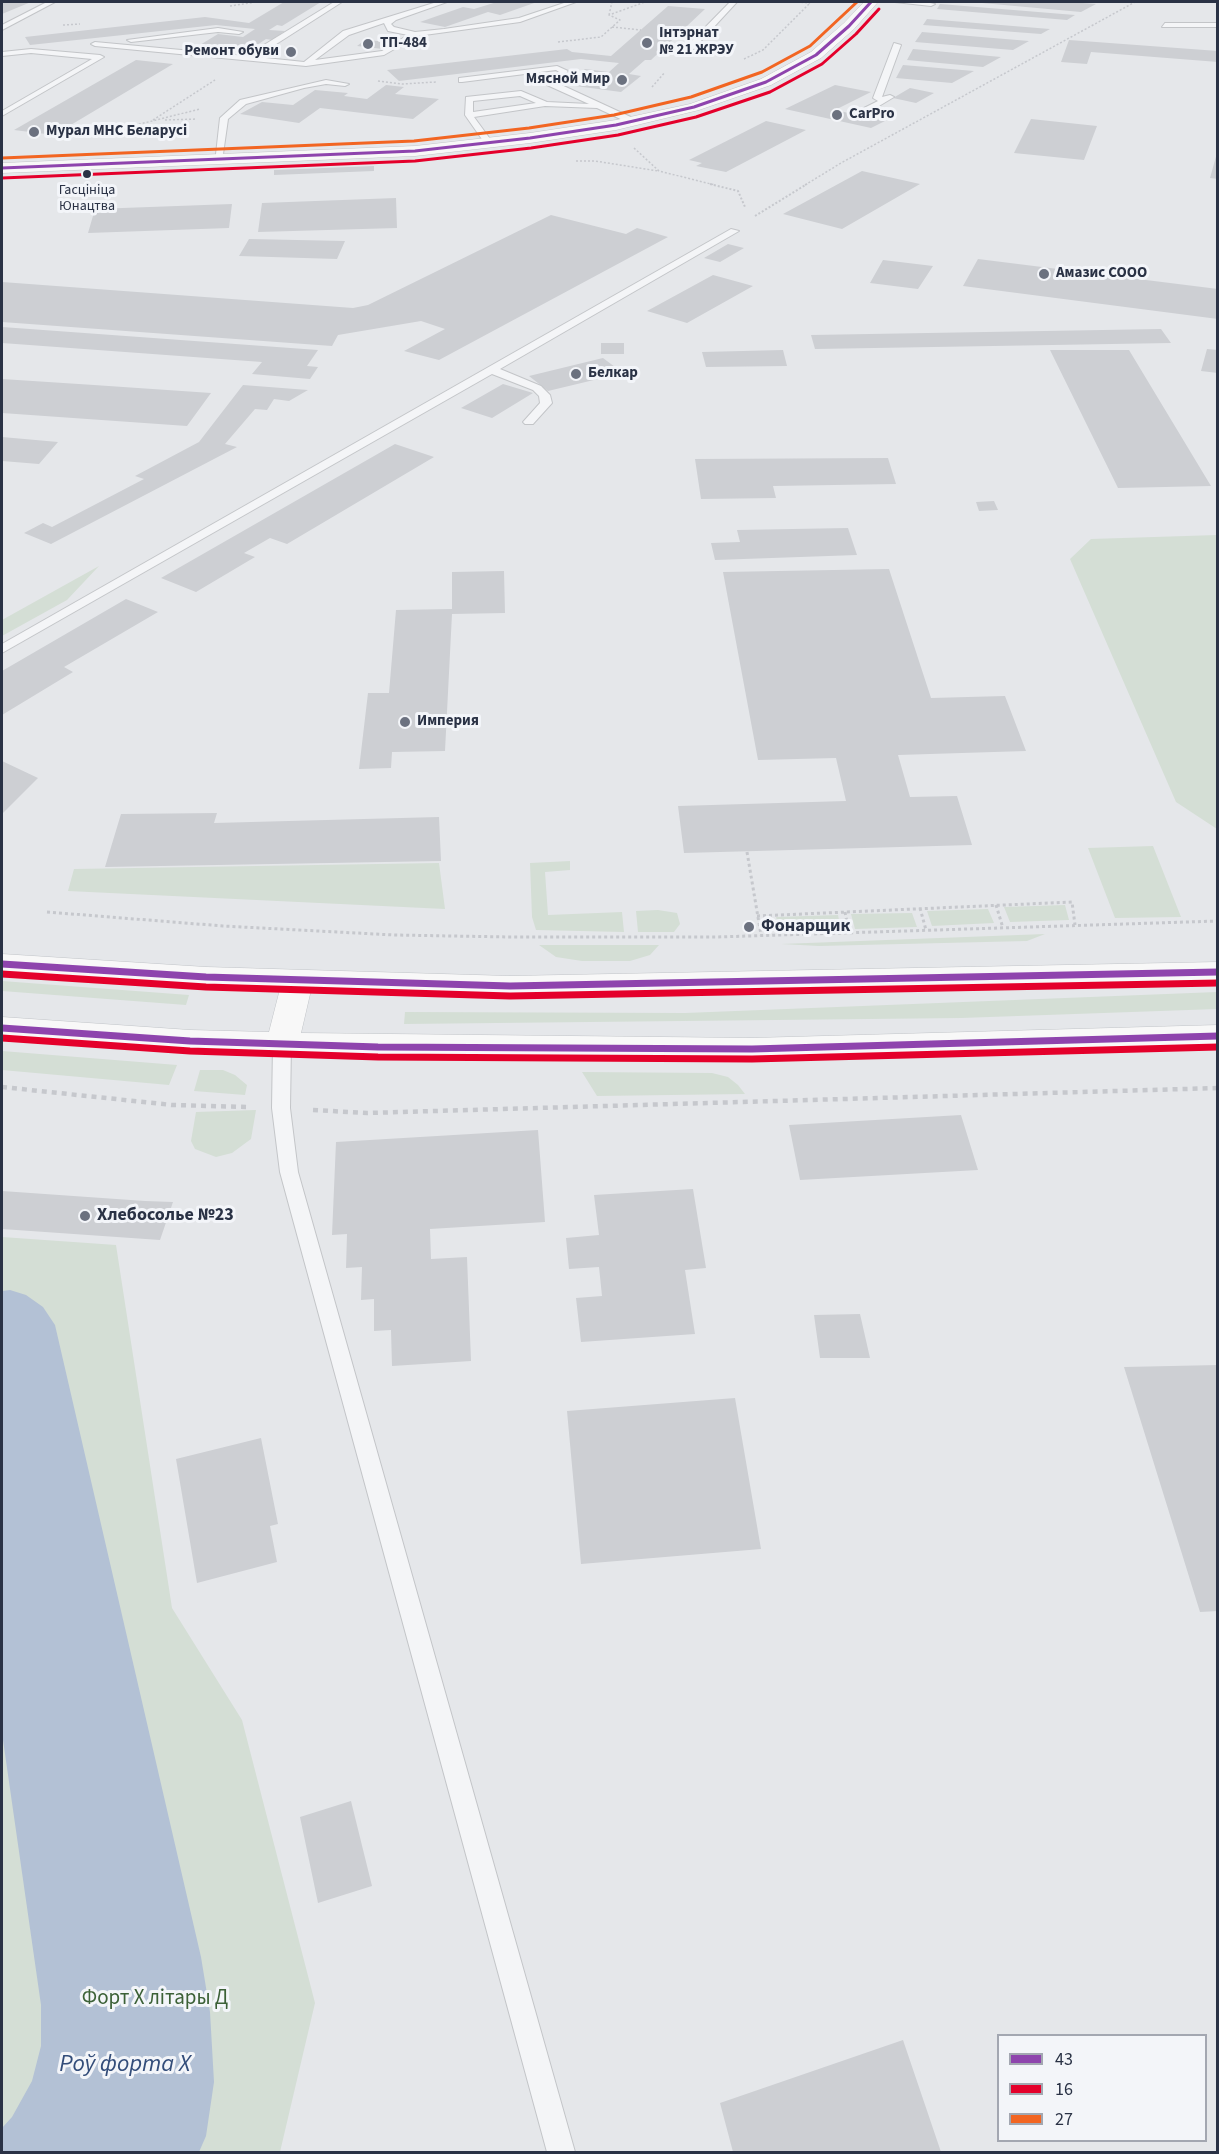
<!DOCTYPE html>
<meta charset="utf-8">
<style>
body{margin:0}
#map{position:relative;width:1219px;height:2154px;overflow:hidden;background:#e5e7ea;font-family:"Source Sans 3",sans-serif}
canvas{display:block}
.frame{position:absolute;inset:0;border:3px solid #2a3245;pointer-events:none}
.legend{position:absolute;left:997px;top:2034px;width:210px;height:108px;box-sizing:border-box;background:#f3f5f9;border:2px solid #a3a7b1;margin:0;padding:8px 10px;list-style:none;font-size:18px;color:#2a3245}
.legend li{display:flex;align-items:center;gap:12px;height:30px}
.legend b{width:30px;border:2px solid #a3a7b1}
</style>
<div id="map">
<canvas width="1219" height="2154"></canvas>
<div class="frame"></div>
<ul class="legend">
<li><b style="height:8px;background:#8e44ad"></b>43</li>
<li><b style="height:8px;background:#e4002b"></b>16</li>
<li><b style="height:8px;background:#f26522"></b>27</li>
</ul>
</div>
<script>
const context = document.querySelector('canvas').getContext('2d');
context.lineJoin = 'round';
function fill(path, color) {
  context.fillStyle = color;
  context.fill(path, 'evenodd');
}
function poly(rows) {
  const path = new Path2D();
  for (const r of rows) {
    path.moveTo(r[0], r[1]);
    for (let i = 2; i < r.length; i += 2) path.lineTo(r[i], r[i + 1]);
  }
  return path;
}
function trace(path, color, width, dash) {
  context.strokeStyle = color;
  context.lineWidth = width;
  context.lineCap = dash ? 'butt' : 'round';
  context.setLineDash(dash || []);
  context.stroke(path);
}
function label(font, color, halo, rows, align = 'center') {
  context.font = font + ' "Source Sans 3",sans-serif';
  context.lineWidth = 6;
  context.setLineDash([]);
  context.textBaseline = 'middle';
  context.strokeStyle = halo;
  context.fillStyle = color;
  for (const [text, x, y, turn = 0] of rows) {
    context.save();
    context.translate(x, y);
    context.rotate((+turn || 0) * Math.PI / 180);
    context.textAlign = isNaN(turn) ? turn : align;
    if (halo) context.strokeText(text, 0, 0);
    context.fillText(text, 0, 0);
    context.restore();
  }
}
fill(poly([
 [1217,535,1218,535,1217,829,1176,802,1070,559,1091,539],
 [99,566,67,600,2,636,2,620],
 [1153,846,1181,917,1115,918,1088,848],
 [570,861,570,870,545,872,548,915,622,912,624,932,536,930,532,917,530,863],
 [439,863,445,909,68,891,74,869],
 [1065,905,1069,920,1010,922,1004,907],
 [988,909,994,923,932,926,927,911],
 [658,910,677,913,680,924,674,932,638,932,636,911],
 [912,913,917,927,855,929,851,914],
 [838,915,841,930,780,932,776,917],
 [1045,934,1027,941,819,946,781,944],
 [539,945,659,945,650,955,630,961,582,961,556,957],
 [2,981,189,995,186,1005,2,991],
 [1217,992,1217,1009,961,1018,404,1024,405,1012,685,1013],
 [2,1051,177,1065,169,1085,2,1070],
 [200,1070,223,1070,235,1075,247,1085,245,1095,194,1091],
 [582,1072,712,1073,728,1077,738,1085,745,1094,597,1096],
 [256,1110,251,1139,232,1153,216,1157,195,1149,191,1141,196,1112],
 [2,1237,116,1245,172,1608,242,1720,315,2003,280,2152,2,2152]
]), '#d4ded5');
fill(poly([
 [10,1290,26,1295,43,1307,55,1325,201,1957,210,2012,214,2082,206,2136,199,2152,2,2152,2,2128,12,2117,32,2081,41,2046,41,2005,2,1733,2,1291]
]), '#b3c1d5');
fill(poly([
 [2,2,31,2,2,14],
 [284,2,321,2,282,26,277,25,269,30,285,31,272,40,266,39,245,53,195,48,218,34,243,37,255,29,216,25,30,45,25,37,205,17,249,23],
 [497,2,537,2,500,15,488,12,445,27,420,22,463,7,474,9],
 [971,2,1069,2,1096,4,1081,12],
 [940,4,1075,15,1067,20,937,9],
 [668,6,705,9,651,60,645,60,629,74,641,76,621,92,568,85,585,69,609,72,619,63,581,59,399,81,387,70,567,49,572,52,611,56],
 [927,19,1050,29,1041,34,923,25],
 [922,32,1029,41,1013,50,915,42],
 [365,40,378,41,390,43,383,49,357,46],
 [1069,40,1218,51,1218,62,1091,52,1087,64,1061,62],
 [913,49,1001,57,983,67,907,60],
 [136,60,173,64,54,135,14,130],
 [903,65,974,71,952,83,896,78],
 [386,85,404,87,395,94,439,99,413,119,320,108,299,123,240,114,262,102,293,105,315,90,348,93,344,96,367,99],
 [835,85,871,92,835,110,885,121,871,128,785,109],
 [910,88,934,93,916,103,893,98],
 [1031,119,1097,126,1084,160,1014,153],
 [766,121,806,130,726,172,696,166,702,163,689,160],
 [1217,153,1218,179,1210,178],
 [374,166,374,171,274,175,274,170],
 [862,171,920,184,842,229,783,214],
 [396,198,397,228,258,232,262,203],
 [232,204,229,228,88,233,95,209],
 [551,215,626,234,637,228,668,237,439,360,404,351,445,329,421,321,338,335,332,346,2,322,2,282,353,308,368,305],
 [249,239,345,241,337,259,239,256],
 [728,244,744,248,720,262,704,258],
 [978,259,1218,289,1218,319,963,286],
 [883,260,933,266,918,289,870,283],
 [713,275,753,286,687,323,647,311],
 [2,327,318,350,307,366,318,367,310,379,252,374,262,362,2,343],
 [1161,329,1171,343,815,349,811,335],
 [601,343,624,343,624,354,601,354],
 [1207,349,1218,350,1218,373,1201,371],
 [783,350,787,366,706,367,702,352],
 [1050,350,1129,350,1211,486,1118,488],
 [603,358,623,373,548,391,529,376],
 [2,379,94,385,211,393,187,426,2,413],
 [503,384,533,393,492,418,461,408],
 [243,385,308,390,289,401,274,399,267,410,255,409,225,444,237,447,51,544,24,533,43,523,52,527,144,479,135,476,199,442],
 [2,437,58,442,39,464,2,461],
 [395,444,434,457,287,544,270,538,244,553,255,557,196,592,161,578],
 [888,458,896,484,773,486,776,498,701,499,695,459],
 [994,501,998,510,979,511,976,502],
 [848,528,857,555,715,560,711,543,740,542,737,530],
 [889,569,931,698,1005,696,1026,751,898,755,910,797,957,796,972,845,684,853,678,806,846,801,836,758,758,760,723,572],
 [504,571,505,613,452,614,445,751,392,752,391,768,359,769,368,693,389,693,396,610,452,609,452,572],
 [126,599,158,612,64,667,73,672,2,715,2,671],
 [2,761,38,778,2,814],
 [217,813,214,823,439,817,441,861,105,867,121,814],
 [961,1115,978,1170,800,1180,789,1125],
 [538,1130,545,1222,430,1229,431,1259,467,1257,471,1361,392,1366,391,1330,374,1331,374,1299,361,1300,362,1267,346,1268,347,1234,332,1235,336,1142],
 [693,1189,706,1268,685,1270,695,1334,581,1342,576,1298,602,1296,599,1267,569,1269,566,1238,599,1235,594,1195],
 [2,1191,145,1201,173,1202,160,1240,2,1229],
 [860,1314,870,1358,820,1358,814,1315],
 [1218,1365,1218,1611,1200,1612,1124,1367],
 [735,1398,761,1549,581,1564,567,1411],
 [261,1438,278,1524,270,1526,277,1562,197,1583,176,1459],
 [351,1801,372,1886,318,1903,300,1817],
 [903,2040,941,2152,733,2152,720,2103]
]), '#cdcfd3');
const service = poly([
 [47,2,55,2,2,30,2,25,47,2],
 [334,2,342,2,256,57,304,62,343,31,437,2,447,2,396,20,391,24,394,27,415,32,444,29,519,18,567,2,576,2,520,22,417,36,384,55,306,66,95,46,91,44,95,42,246,56,334,2],
 [384,23,388,31,408,35,382,51,315,60,349,35,384,23],
 [730,2,737,2,687,56,681,56,681,52,730,2],
 [895,2,925,2,935,4,931,6,895,2],
 [1165,23,1218,23,1218,27,1162,27,1165,23],
 [218,28,243,32,239,34,218,32,131,42,127,40,218,28],
 [894,43,901,45,882,97,890,95,894,97,864,115,858,115,858,111,878,101,873,98,894,43],
 [31,49,100,55,104,57,2,116,2,111,92,59,31,53,2,56,2,52,31,49],
 [557,66,568,71,555,82,635,119,635,123,629,123,597,108,545,106,474,117,493,143,486,145,465,115,466,97,521,91,547,102,589,104,547,85,547,81,559,72,556,70,462,82,459,82,459,78,557,66],
 [520,96,536,103,473,112,473,101,520,96],
 [326,80,349,84,345,86,326,84,304,88,246,104,228,119,222,161,215,163,220,118,240,100,326,80],
 [731,229,739,231,500,369,541,386,550,395,552,403,533,424,525,424,523,422,540,403,539,396,533,390,492,374,2,653,2,644,731,229],
 [282,1039,288,1041,291,1045,290,1108,298,1172,575,2152,547,2152,280,1172,272,1108,273,1045,276,1041,282,1039]
]);
const secondary = poly([
 [864,2,878,2,854,29,821,58,771,85,699,110,616,130,530,143,415,156,2,173,2,163,415,146,530,133,616,120,690,104,761,79,811,52,844,23,864,2]
]);
const primary = poly([
 [2,954,206,967,510,976,1218,962,1218,982,510,996,311,990,301,1033,752,1038,1218,1025,1218,1047,752,1060,378,1058,190,1052,2,1039,2,1017,190,1030,269,1032,280,989,206,987,2,974,2,954]
]);
trace(service, '#c3c5c8', 2);
trace(secondary, '#c3c5c8', 1);
trace(primary, '#c1c4c8', 1);
trace(poly([
 [797,2,810,3],
 [230,6,256,2],
 [609,15,612,2],
 [63,25,80,24],
 [612,27,641,30],
 [558,42,601,37,620,20,609,15,645,2],
 [744,59,763,50,811,2],
 [378,81,402,84,436,82],
 [652,87,665,72],
 [153,120,215,80],
 [165,120,197,119],
 [100,134,200,109],
 [634,148,659,171,715,185],
 [576,161,595,161,658,171],
 [805,185,841,163,1135,2]
]), '#c6c8cd', 1.5, [2, 2]);
trace(poly([
 [710,184,738,191,745,207],
 [755,216,807,184]
]), '#c6c8cd', 2, [2, 2]);
trace(poly([
 [747,852,761,935],
 [996,905,1003,928],
 [920,908,926,930],
 [47,912,223,926,394,935,510,937,717,937,1218,921],
 [845,912,849,933],
 [757,916,1072,902,1075,925]
]), '#c6c8cd', 3, [3, 3]);
trace(poly([
 [2,1087,172,1105,249,1107],
 [313,1110,367,1113,1218,1088]
]), '#c6c8cd', 4.5, [5, 5]);
fill(service, '#f4f5f7');
fill(secondary, '#f8f8f8');
fill(primary, '#f8f8f8');
trace(poly([
 [2,168,415,151,530,138,616,125,694,107,766,82,816,55,849,26,871,2]
]), '#8e44ad', 3);
trace(poly([
 [2,964,206,977,510,986,1218,972],
 [2,1028,190,1041,378,1047,752,1049,1218,1036]
]), '#8e44ad', 7);
trace(poly([
 [2,178,415,161,531,148,618,135,696,117,770,92,822,64,856,34,879,9]
]), '#e4002b', 3);
trace(poly([
 [2,974,206,987,510,996,1218,983],
 [2,1038,190,1051,378,1057,752,1059,1218,1047]
]), '#e4002b', 7);
trace(poly([
 [2,158,414,141,529,128,614,115,691,97,762,72,810,46,857,2]
]), '#f26522', 3);
for (const [x, y, r, color] of [
 [647,43,6,"#6b717f"],
 [368,44,6,"#6b717f"],
 [291,52,6,"#6b717f"],
 [622,80,6,"#6b717f"],
 [837,115,6,"#6b717f"],
 [34,132,6,"#6b717f"],
 [87,174,5,"#2a3245"],
 [1044,274,6,"#6b717f"],
 [576,374,6,"#6b717f"],
 [405,722,6,"#6b717f"],
 [749,927,6,"#6b717f"],
 [85,1216,6,"#6b717f"]
]) {
  const dot = new Path2D();
  dot.arc(x, y, r, 0, 2 * Math.PI);
  context.fillStyle = color;
  context.fill(dot);
  trace(dot, '#f3f5f9', 2);
}
label('14px', '#2a3245', '#f3f5f9', [
 ["Гасцініца",87,191],
 ["Юнацтва",87,207]
]);
label('bold 15px', '#2a3245', '#f3f5f9', [
 ["Інтэрнат",659,34],
 ["№ 21 ЖРЭУ",659,51],
 ["ТП-484",380,44],
 ["Ремонт обуви",279,52,"right"],
 ["Мясной Мир",610,80,"right"],
 ["CarPro",849,115],
 ["Мурал МНС Беларусі",46,132],
 ["Амазис СООО",1056,274],
 ["Белкар",588,374],
 ["Империя",417,722]
], 'left');
label('bold 18px', '#2a3245', '#f3f5f9', [
 ["Фонарщик",761,927],
 ["Хлебосолье №23",97,1216]
], 'left');
label('21px', '#3c6137', '#f3f5f9', [
 ["Форт X літары Д",155,1999]
]);
label('italic 24px', '#334d7a', '#f3f5f9', [
 ["Роў форта Х",125,2066]
]);
</script>
